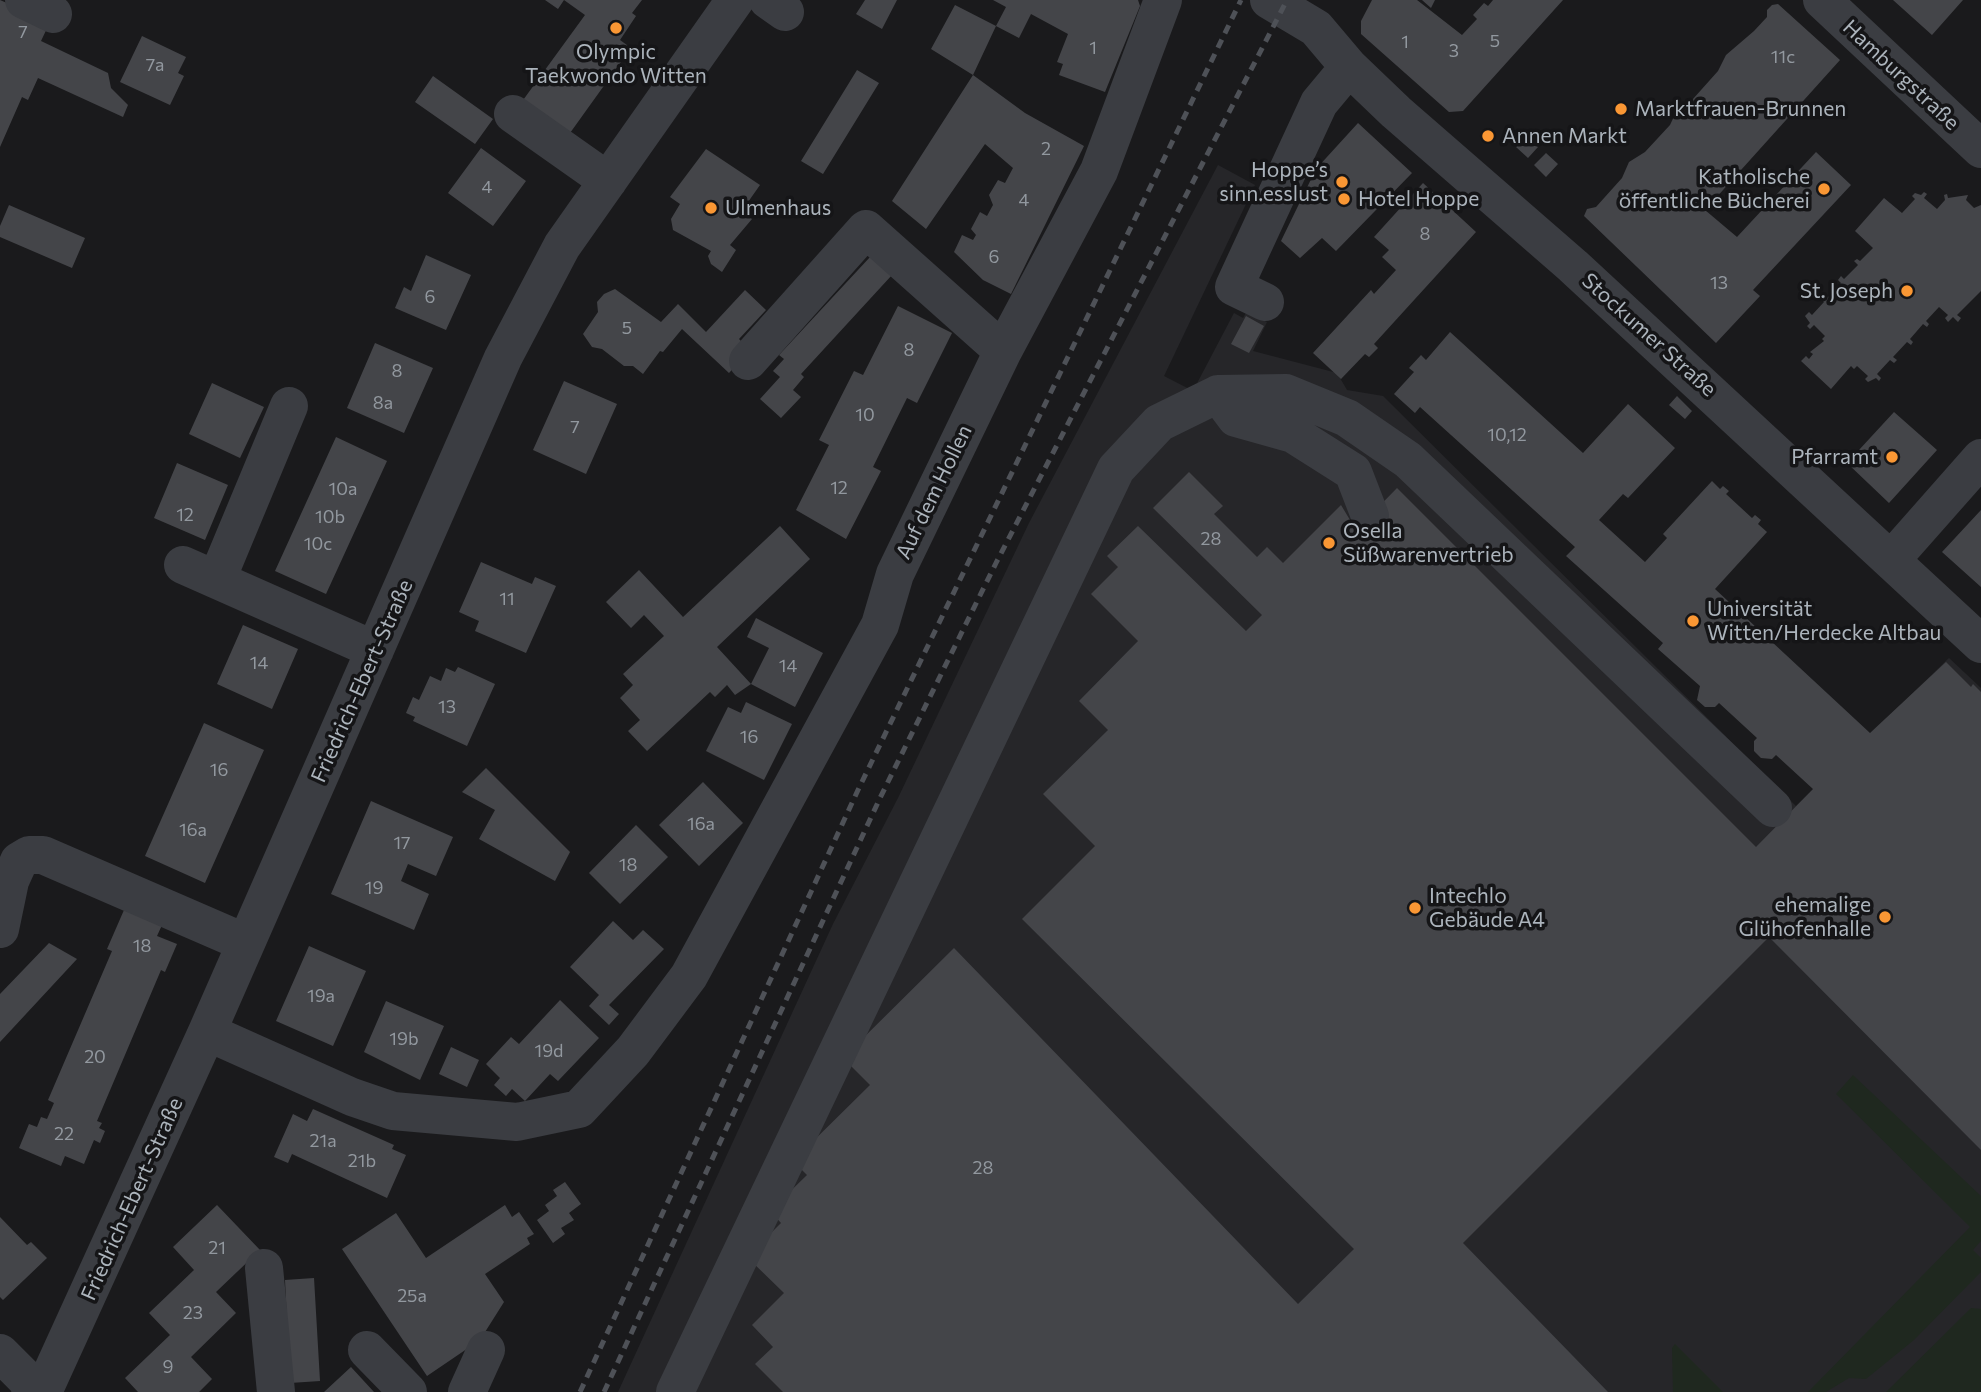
<!DOCTYPE html>
<meta charset="utf-8">
<style>
body{margin:0}
canvas{display:block;background:#1a1a1c}
</style>
<canvas width="1981" height="1392"></canvas>
<script>
const context = document.querySelector('canvas').getContext('2d');
context.lineJoin = 'round';
function fill(path, color) {
  context.fillStyle = color;
  context.fill(path, 'evenodd');
}
function poly(rows) {
  const path = new Path2D();
  for (const r of rows) {
    path.moveTo(r[0], r[1]);
    for (let i = 2; i < r.length; i += 2) path.lineTo(r[i], r[i + 1]);
  }
  return path;
}
function trace(path, color, width, dash) {
  context.strokeStyle = color;
  context.lineWidth = width;
  context.lineCap = dash ? 'butt' : 'round';
  context.setLineDash(dash || []);
  context.stroke(path);
}
function label(font, color, halo, rows, align = 'center') {
  context.font = font + ' Commissioner,sans-serif';
  context.lineWidth = 7;
  context.setLineDash([]);
  context.textBaseline = 'middle';
  context.strokeStyle = halo;
  context.fillStyle = color;
  for (const [text, x, y, turn = 0] of rows) {
    context.save();
    context.translate(x, y);
    context.rotate((+turn || 0) * Math.PI / 180);
    context.textAlign = isNaN(turn) ? turn : align;
    if (halo) context.strokeText(text, 0, 0);
    context.fillText(text, 0, 0);
    context.restore();
  }
}
fill(poly([
 [1218,165,1255,185,1164,376,1193,391,1234,313,1243,318,1246,313,1267,322,1253,351,1337,373,1347,390,1383,396,1796,806,1949,658,1981,688,1981,1392,618,1392,833,924,898,798,1029,523]
]), '#262629');
fill(poly([
 [1853,1075,1981,1196,1981,1241,1973,1250,1981,1258,1981,1272,1914,1340,1866,1379,1849,1378,1826,1392,1808,1392,1970,1227,1836,1094],
 [1971,1308,1981,1309,1981,1392,1886,1392],
 [1675,1344,1723,1392,1673,1392,1672,1348]
]), '#1f281f');
fill(poly([
 [0,0,50,22,41,41,108,73,111,88,128,105,123,117,38,78,28,100,22,97,0,147],
 [545,0,642,0,632,13,636,16,620,40,631,48,565,140,518,107,585,15,564,0,558,9],
 [865,0,897,0,882,29,856,14],
 [993,0,1138,0,1140,6,1105,92,1059,75,1063,64,1057,62,1068,34,1031,14,1019,38,996,26,1006,7],
 [1372,0,1417,0,1462,35,1477,19,1473,15,1484,3,1488,6,1493,0,1563,0,1463,111,1449,112,1361,34,1361,21],
 [1422,0,1435,0,1431,8],
 [1893,0,1963,0,1932,35],
 [1778,4,1840,60,1705,210,1737,237,1816,152,1851,185,1753,290,1760,296,1716,343,1584,216,1587,209,1596,207,1622,178,1629,162,1645,152,1670,125,1678,108,1693,99,1718,71,1726,55,1754,31,1767,17,1767,10,1772,5],
 [955,5,996,26,973,75,931,49],
 [142,36,186,57,178,73,184,76,170,105,120,82],
 [857,70,879,83,823,174,801,161],
 [973,75,1025,113,1084,146,1011,294,983,280,954,252,962,235,973,240,976,235,971,229,980,212,987,216,993,205,989,195,998,180,1005,183,1013,168,985,144,926,229,892,201],
 [433,76,493,119,475,144,415,102],
 [1358,123,1412,173,1336,251,1322,238,1300,258,1281,241,1316,169],
 [1527,136,1538,147,1528,158,1516,147],
 [481,148,526,181,493,226,448,193],
 [706,149,760,185,741,212,752,219,730,245,736,250,722,272,711,264,708,256,711,251,673,230,671,219,680,204,670,197],
 [1546,153,1558,164,1546,177,1534,165],
 [1423,183,1476,232,1374,344,1378,348,1369,357,1365,354,1341,379,1313,353,1371,290,1374,294,1396,270,1382,257,1389,250,1374,237],
 [1924,192,1927,194,1924,198,1937,209,1945,200,1944,195,1947,194,1948,198,1968,195,1966,200,1974,208,1981,205,1981,291,1957,315,1961,318,1958,322,1953,317,1948,322,1945,318,1948,315,1939,307,1926,321,1929,324,1927,327,1923,324,1910,339,1913,342,1911,345,1907,342,1893,357,1897,360,1894,363,1890,360,1877,374,1881,378,1879,381,1876,378,1868,382,1865,379,1868,376,1857,366,1854,369,1851,366,1831,389,1801,361,1806,356,1809,359,1813,354,1810,352,1824,341,1822,339,1825,336,1814,325,1810,329,1807,326,1810,323,1805,316,1809,312,1812,315,1824,302,1821,299,1825,294,1828,297,1841,283,1838,280,1841,276,1844,279,1858,265,1854,261,1857,259,1860,261,1873,248,1855,231,1884,198,1902,213,1915,199,1912,196,1915,193,1921,195],
 [9,205,85,238,72,268,0,237,0,226],
 [426,255,471,275,446,330,395,308,404,287,411,291],
 [871,256,892,275,801,374,804,377,793,390,801,397,781,418,760,399,780,377,773,371,784,359,779,355],
 [615,289,661,322,678,304,706,332,745,290,766,310,739,339,750,350,729,373,682,329,663,352,660,351,643,374,633,366,624,366,602,349,592,347,583,334,598,312,597,302,604,294],
 [898,306,952,333,917,403,907,398,873,467,881,471,846,539,796,510,829,445,819,440,854,371,863,375],
 [1246,316,1264,326,1249,353,1231,344],
 [1450,332,1583,453,1628,404,1675,448,1628,498,1623,494,1599,520,1645,562,1667,538,1663,534,1712,481,1720,489,1723,486,1729,491,1726,494,1752,518,1755,515,1761,520,1758,524,1767,532,1715,589,1870,733,1946,662,1971,687,1973,684,1981,692,1981,1150,1769,937,1463,1243,1608,1392,783,1392,755,1364,773,1347,752,1325,784,1293,747,1257,781,1223,770,1211,807,1175,793,1161,870,1085,843,1058,954,948,1298,1304,1354,1249,1022,919,1095,846,1043,794,1108,730,1079,701,1138,641,1091,594,1118,567,1107,556,1138,526,1246,631,1262,615,1153,508,1189,472,1223,506,1214,514,1257,557,1267,547,1283,563,1341,505,1356,530,1397,488,1756,847,1813,789,1776,755,1772,759,1761,758,1754,751,1754,741,1757,738,1719,703,1715,707,1705,707,1697,700,1700,686,1658,649,1663,643,1566,556,1575,547,1420,407,1415,413,1394,394,1414,372,1409,368,1421,355,1426,360],
 [375,343,433,368,404,433,347,408],
 [564,381,617,404,586,474,533,450],
 [212,383,264,407,240,458,189,434],
 [1677,396,1692,411,1685,419,1669,405],
 [1894,412,1937,450,1889,503,1847,463],
 [336,437,387,461,326,594,275,571],
 [177,463,228,485,205,540,154,518],
 [1981,510,1981,587,1942,552],
 [780,526,810,559,717,647,751,684,735,695,727,685,715,697,710,692,647,751,628,731,640,720,620,698,633,685,623,674,664,636,644,615,631,628,606,602,639,570,683,617],
 [481,562,532,584,535,577,556,586,526,653,475,631,479,621,459,612],
 [756,618,823,653,795,707,751,684,769,648,747,637],
 [243,625,298,649,272,709,217,684],
 [458,667,495,684,467,746,413,721,415,717,406,713,413,697,419,700,430,676,441,681,446,668,455,672],
 [746,702,792,724,764,780,706,751,728,707,741,713],
 [204,723,264,750,205,883,145,856],
 [486,768,570,852,555,881,479,839,495,810,462,792],
 [703,782,743,823,699,866,659,825],
 [371,801,453,837,436,876,408,864,401,881,429,894,414,930,331,894],
 [636,825,668,857,620,904,589,873],
 [124,910,162,925,157,936,177,944,165,972,161,970,97,1121,102,1123,99,1128,105,1131,100,1143,94,1140,84,1164,65,1156,61,1166,19,1148,29,1124,37,1127,41,1117,47,1119,54,1103,48,1100,112,951,107,949],
 [613,921,633,940,643,930,664,949,609,1005,619,1014,609,1025,589,1006,599,995,570,967],
 [49,943,77,959,0,1042,0,994],
 [309,946,366,971,333,1046,276,1021],
 [560,1000,599,1038,558,1081,550,1074,525,1101,512,1089,506,1096,494,1085,500,1078,486,1064,511,1037,519,1044],
 [386,1001,444,1026,420,1080,364,1052],
 [451,1047,479,1060,467,1087,439,1074],
 [313,1109,394,1145,392,1149,406,1155,387,1198,292,1154,288,1163,274,1157,293,1114,307,1121],
 [565,1182,581,1204,569,1213,574,1220,561,1228,565,1234,553,1243,537,1220,549,1211,545,1205,557,1196,553,1190],
 [217,1205,260,1250,216,1292,236,1313,191,1357,212,1379,199,1392,138,1392,125,1378,170,1335,149,1313,194,1270,173,1247],
 [505,1205,512,1217,519,1212,534,1234,527,1238,530,1244,485,1274,504,1302,480,1340,427,1376,342,1249,396,1213,426,1258],
 [0,1217,27,1245,31,1242,47,1258,3,1300,0,1297],
 [314,1278,320,1381,290,1383,285,1280],
 [351,1367,374,1392,324,1392]
]), '#444549');
trace(poly([
 [24,0,53,14],
 [768,0,785,12],
 [1269,0,1316,28,1349,67,1396,112,1573,266,1981,644],
 [1822,0,1981,149],
 [513,114,608,181],
 [1265,302,1234,287,1319,103,1349,67],
 [748,361,866,229,1003,351],
 [1218,394,1236,418,1293,434,1353,472,1370,516],
 [1891,560,1981,458],
 [183,565,375,650],
 [217,579,289,406],
 [0,929,10,881,19,861,29,855,43,855,246,943],
 [207,1032,352,1097,393,1111,517,1122,579,1109,633,1051,689,976,880,625,895,574,1003,351,1099,171,1163,0],
 [264,1268,276,1392],
 [367,1350,408,1392],
 [0,1353,27,1380,32,1392],
 [43,1392,207,1032,503,358,562,246,735,0],
 [467,1392,486,1350],
 [675,1392,1116,469,1159,423,1218,394,1286,393,1347,418,1408,460,1773,808]
]), '#3b3d42', 38);
trace(poly([
 [580,1392,858,790,1241,0],
 [604,1392,880,798,996,563,1287,0]
]), '#4e5157', 5, [9, 7]);
for (const [x, y, r, color] of [
 [616,28,7,"#fa9734"],
 [1621,109,7,"#fa9734"],
 [1488,136,7,"#fa9734"],
 [1342,182,7,"#fa9734"],
 [1824,189,7,"#fa9734"],
 [1344,199,7,"#fa9734"],
 [711,208,7,"#fa9734"],
 [1907,291,7,"#fa9734"],
 [1892,457,7,"#fa9734"],
 [1329,543,7,"#fa9734"],
 [1693,621,7,"#fa9734"],
 [1415,908,7,"#fa9734"],
 [1885,917,7,"#fa9734"]
]) {
  const dot = new Path2D();
  dot.arc(x, y, r, 0, 2 * Math.PI);
  context.fillStyle = color;
  context.fill(dot);
  trace(dot, '#151517', 2.5);
}
label('18px', '#92989f', null, [
 ["7",23,32],
 ["5",1495,41],
 ["1",1405,42],
 ["1",1093,48],
 ["3",1454,51],
 ["11c",1783,57],
 ["7a",155,65],
 ["2",1046,149],
 ["4",487,187],
 ["4",1024,200],
 ["8",1425,234],
 ["6",994,257],
 ["13",1719,283],
 ["6",430,297],
 ["5",627,328],
 ["8",909,350],
 ["8",397,371],
 ["8a",383,403],
 ["10",865,415],
 ["7",575,427],
 ["10,12",1507,435],
 ["12",839,488],
 ["10a",343,489],
 ["12",185,515],
 ["10b",330,517],
 ["28",1211,539],
 ["10c",318,544],
 ["11",507,599],
 ["14",259,663],
 ["14",788,666],
 ["13",447,707],
 ["16",749,737],
 ["16",219,770],
 ["16a",701,824],
 ["16a",193,830],
 ["17",402,843],
 ["18",628,865],
 ["19",374,888],
 ["18",142,946],
 ["19a",321,996],
 ["19b",404,1039],
 ["19d",549,1051],
 ["20",95,1057],
 ["22",64,1134],
 ["21a",323,1141],
 ["21b",362,1161],
 ["28",983,1168],
 ["21",217,1248],
 ["25a",412,1296],
 ["23",193,1313],
 ["9",168,1367]
]);
label('21px', '#acb4bc', '#151517', [
 ["Olympic",616,52,"center"],
 ["Taekwondo Witten",616,76,"center"],
 ["Marktfrauen-Brunnen",1635,109],
 ["Annen Markt",1502,136],
 ["Hoppe’s",1328,170,"right"],
 ["sinn.esslust",1328,194,"right"],
 ["Katholische",1810,177,"right"],
 ["öffentliche Bücherei",1810,201,"right"],
 ["Hotel Hoppe",1358,199],
 ["Ulmenhaus",725,208],
 ["St. Joseph",1893,291,"right"],
 ["Pfarramt",1878,457,"right"],
 ["Osella",1343,531],
 ["Süßwarenvertrieb",1343,555],
 ["Universität",1707,609],
 ["Witten/Herdecke Altbau",1707,633],
 ["Intechlo",1429,896],
 ["Gebäude A4",1429,920],
 ["ehemalige",1871,905,"right"],
 ["Glühofenhalle",1871,929,"right"]
], 'left');
label('21px', '#acb4bc', '#151517', [
 ["Hamburgstraße",1901,75,43],
 ["Stockumer Straße",1649,335,42],
 ["Auf dem Hollen",934,492,-64],
 ["Friedrich-Ebert-Straße",362,681,-66],
 ["Friedrich-Ebert-Straße",132,1199,-66]
]);
</script>
